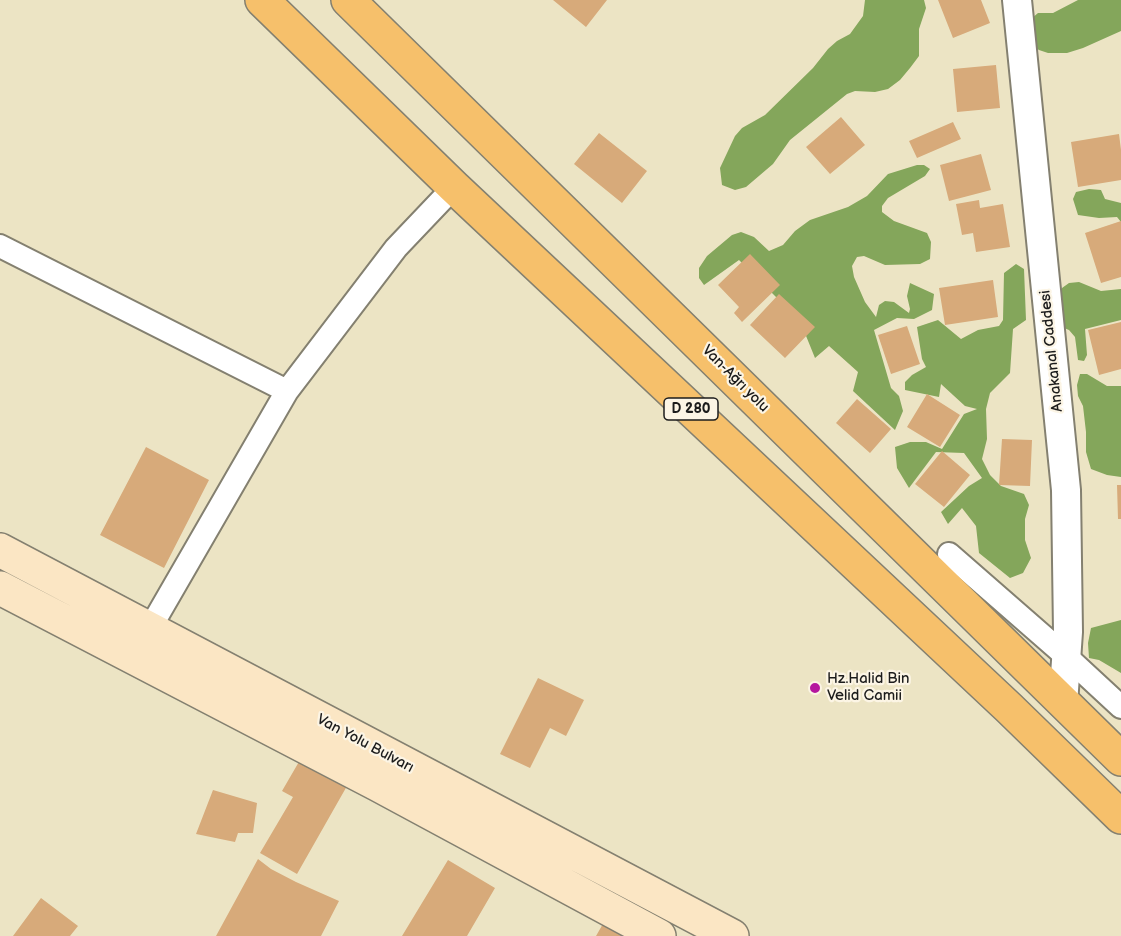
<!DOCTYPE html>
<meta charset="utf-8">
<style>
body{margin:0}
canvas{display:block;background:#ece4c4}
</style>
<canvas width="1121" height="936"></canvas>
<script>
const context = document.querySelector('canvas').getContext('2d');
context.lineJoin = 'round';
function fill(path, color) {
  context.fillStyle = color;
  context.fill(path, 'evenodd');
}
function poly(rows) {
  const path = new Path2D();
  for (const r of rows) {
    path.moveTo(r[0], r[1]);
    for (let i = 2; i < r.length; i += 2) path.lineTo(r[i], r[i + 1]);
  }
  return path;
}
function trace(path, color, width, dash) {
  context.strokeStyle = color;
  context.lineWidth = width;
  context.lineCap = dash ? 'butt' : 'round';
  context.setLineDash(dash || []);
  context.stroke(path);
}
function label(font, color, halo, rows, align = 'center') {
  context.font = font + ' "Balsamiq Sans",sans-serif';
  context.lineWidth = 4.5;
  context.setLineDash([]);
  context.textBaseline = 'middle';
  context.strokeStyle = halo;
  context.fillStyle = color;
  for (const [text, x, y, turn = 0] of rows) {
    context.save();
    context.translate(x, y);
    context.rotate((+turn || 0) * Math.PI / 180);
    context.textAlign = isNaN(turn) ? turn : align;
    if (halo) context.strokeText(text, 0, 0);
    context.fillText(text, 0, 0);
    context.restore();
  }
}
fill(poly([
 [865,0,924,0,926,8,919,29,919,56,910,68,900,80,888,89,875,92,855,91,847,94,790,140,773,164,746,187,735,190,722,185,720,168,735,136,742,128,765,115,813,68,828,49,837,41,850,34,863,16],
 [1078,0,1121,0,1121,31,1083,48,1067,53,1048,53,1039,50,1033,46,1031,19,1038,13,1053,13],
 [917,165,924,165,930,169,925,176,888,198,882,206,882,212,894,221,927,233,931,242,930,259,920,264,885,265,864,256,857,257,852,266,854,277,865,302,876,317,879,305,885,301,894,302,909,313,910,309,907,296,910,283,934,294,932,310,914,319,897,318,874,330,891,388,899,396,903,411,895,430,853,391,858,372,829,346,815,358,800,321,739,260,704,285,699,278,699,268,707,256,732,235,741,232,754,237,769,251,783,245,795,231,810,220,848,207,867,196,888,174],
 [1089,189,1101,190,1105,199,1121,203,1121,222,1117,217,1099,218,1078,215,1073,199,1076,192],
 [1016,264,1024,269,1026,320,1013,329,1010,373,990,393,986,409,987,439,982,459,990,475,1001,486,1024,494,1029,505,1025,519,1025,540,1031,558,1023,573,1010,578,979,553,976,526,962,508,948,524,941,512,969,486,982,478,964,453,936,452,909,488,897,468,895,447,910,442,926,442,942,449,964,414,977,409,965,406,941,384,939,397,905,390,905,382,912,375,926,367,922,359,917,327,938,320,961,339,978,330,999,326,1003,320,1004,273],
 [1079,282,1101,291,1121,289,1121,320,1085,329,1087,355,1084,361,1078,360,1075,337,1069,330,1059,326,1058,302,1062,288,1069,283],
 [1080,374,1087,374,1107,386,1121,386,1121,477,1107,475,1091,469,1086,452,1086,432,1083,406,1078,396,1077,385],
 [1121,620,1121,673,1099,660,1089,658,1088,643,1091,628]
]), '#84a65b');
fill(poly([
 [553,0,607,0,586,27],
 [938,0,981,0,990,23,953,38],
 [996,65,1000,108,957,112,953,69],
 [841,117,865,145,830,174,806,147],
 [953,122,961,139,917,158,909,141],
 [599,133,647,171,622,203,574,164],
 [1119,134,1121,150,1121,180,1078,187,1071,142],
 [981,154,991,190,949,201,940,165],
 [979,200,980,208,1003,204,1010,247,976,252,973,233,962,235,956,204],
 [1121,221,1121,277,1101,283,1085,233],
 [750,254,780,285,742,322,734,313,739,307,718,285],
 [993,280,998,317,945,325,939,288],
 [779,294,815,327,785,358,750,325],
 [1121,322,1121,369,1099,375,1088,330],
 [907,326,920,364,891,374,878,335],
 [927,394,960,415,940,447,907,427],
 [857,399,891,429,870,453,836,423],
 [1002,439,1032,440,1030,486,999,485],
 [146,447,209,480,164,568,100,535],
 [942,451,970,475,944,507,915,484],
 [1117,485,1121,485,1121,519,1118,519],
 [538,678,584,700,566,736,550,728,530,768,500,754],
 [300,760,347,786,297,874,260,853,293,797,282,791],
 [213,790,257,803,253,833,238,833,235,842,196,834],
 [258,859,271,869,296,882,339,901,321,936,216,936],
 [448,860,495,888,467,936,402,936],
 [41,898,78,926,70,936,13,936],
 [608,915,630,936,596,936]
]), '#d7aa7a');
const minor = poly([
 [0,246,287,391],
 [949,554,1067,657,1121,707],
 [149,630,287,391,396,248,454,187]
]);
const tertiary = poly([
 [1017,0,1066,490,1068,632,1063,704]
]);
const secondary = poly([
 [0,550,732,936],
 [0,588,377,784,659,936]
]);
const trunk = poly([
 [262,0,454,187,1009,708,1121,817],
 [348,0,1121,759]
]);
trace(minor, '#848070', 26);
trace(tertiary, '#848070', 32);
trace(secondary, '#848070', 36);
trace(trunk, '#848070', 36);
trace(minor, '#fff', 22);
trace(tertiary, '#fff', 28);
trace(secondary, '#fbe6c4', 33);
trace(trunk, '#f6c06b', 33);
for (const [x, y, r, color] of [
 [815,688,6,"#b5179e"]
]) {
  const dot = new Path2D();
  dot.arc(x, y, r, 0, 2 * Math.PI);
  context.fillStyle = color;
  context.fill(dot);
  trace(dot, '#fcf5e5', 2);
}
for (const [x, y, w] of [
 [691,409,54]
]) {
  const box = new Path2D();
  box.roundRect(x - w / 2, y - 11, w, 22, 4.5);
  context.fillStyle = '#fcf5e5';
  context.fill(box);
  trace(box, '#1c1c1c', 1.5);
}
label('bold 14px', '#1c1c1c', null, [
 ["D 280",691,409]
]);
label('15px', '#1c1c1c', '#fcf5e5', [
 ["Anakanal Caddesi",1052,351,-96],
 ["Van-Ağrı yolu",735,379,45],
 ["Van Yolu Bulvarı",365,744,28]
]);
label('15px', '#1c1c1c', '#fcf5e5', [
 ["Hz.Halid Bin",827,679],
 ["Velid Camii",827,696]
], 'left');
</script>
